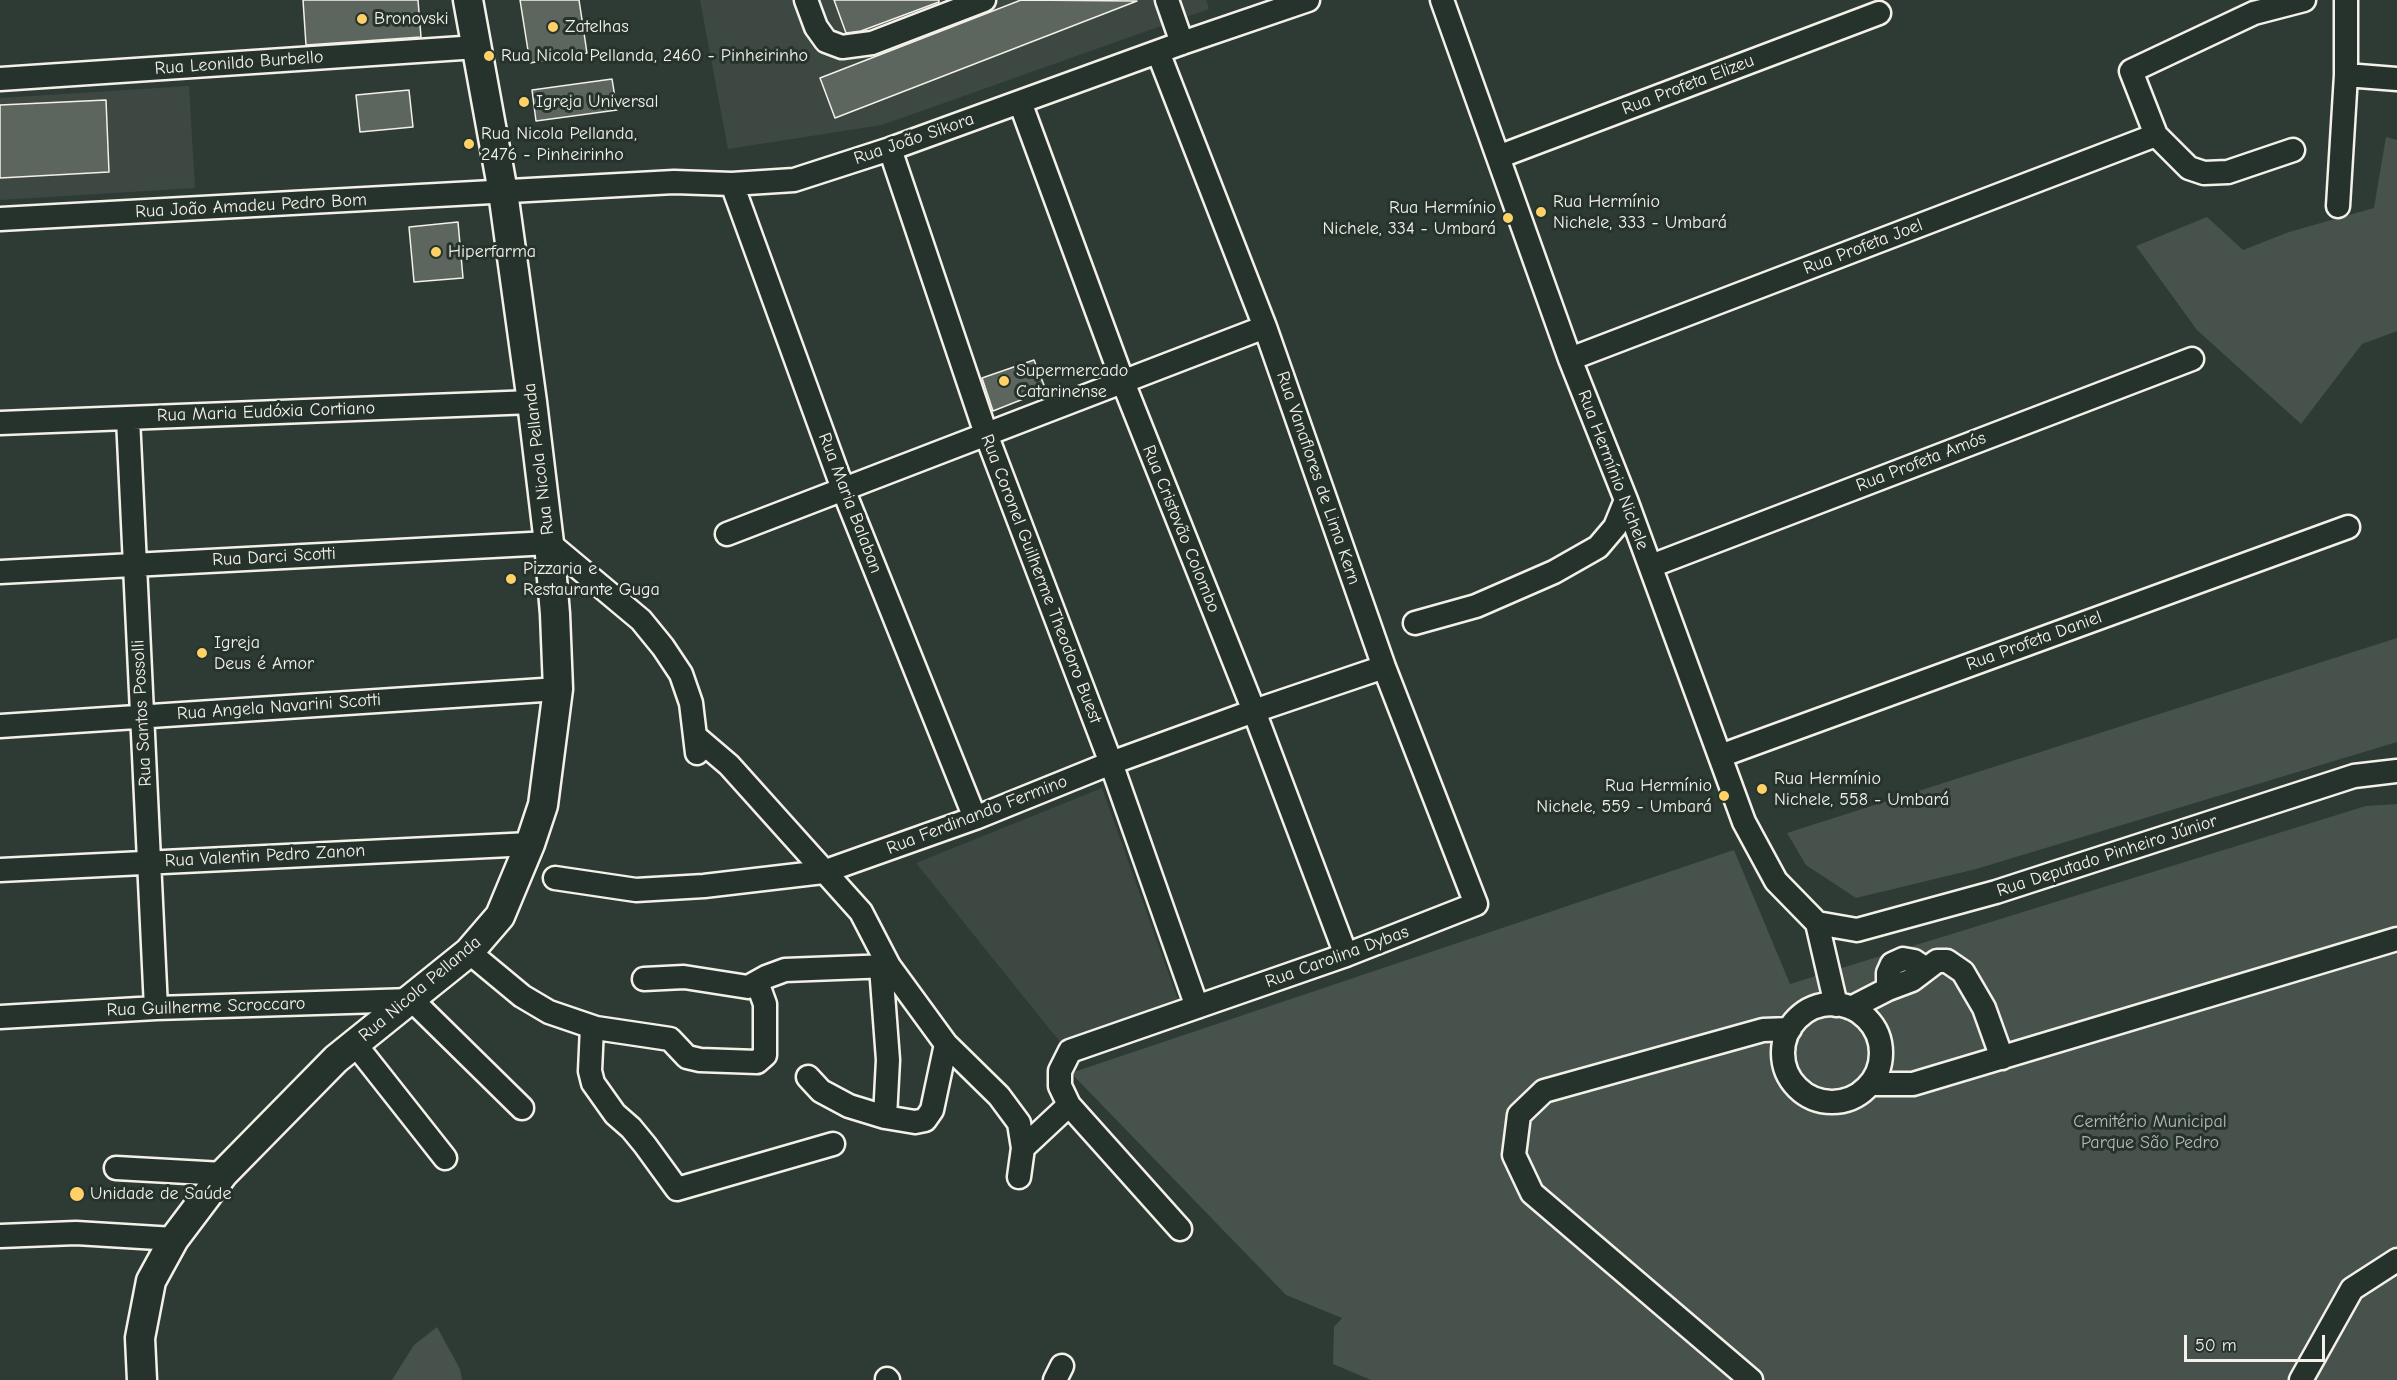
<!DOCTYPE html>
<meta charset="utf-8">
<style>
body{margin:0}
#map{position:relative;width:2397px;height:1380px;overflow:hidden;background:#2e3b34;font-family:"Comic Neue",sans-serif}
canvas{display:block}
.scale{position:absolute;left:2184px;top:1335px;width:141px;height:27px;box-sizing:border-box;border:3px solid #f4f1e8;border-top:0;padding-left:8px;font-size:18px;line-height:21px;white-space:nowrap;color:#f4f1e8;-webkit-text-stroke:4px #26332d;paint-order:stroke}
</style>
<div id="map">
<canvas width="2397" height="1380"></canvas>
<div class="scale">50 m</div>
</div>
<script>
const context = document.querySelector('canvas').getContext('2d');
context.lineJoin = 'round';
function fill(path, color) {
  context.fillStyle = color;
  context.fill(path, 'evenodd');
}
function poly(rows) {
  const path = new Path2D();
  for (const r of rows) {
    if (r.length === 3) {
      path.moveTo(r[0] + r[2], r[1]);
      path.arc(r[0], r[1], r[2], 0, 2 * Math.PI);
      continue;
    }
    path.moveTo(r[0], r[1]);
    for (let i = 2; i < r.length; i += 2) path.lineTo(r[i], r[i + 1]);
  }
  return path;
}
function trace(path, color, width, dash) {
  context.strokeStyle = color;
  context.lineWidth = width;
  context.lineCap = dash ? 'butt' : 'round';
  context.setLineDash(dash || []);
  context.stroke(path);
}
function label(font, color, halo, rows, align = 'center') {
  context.font = font + ' "Comic Neue",sans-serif';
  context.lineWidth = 6;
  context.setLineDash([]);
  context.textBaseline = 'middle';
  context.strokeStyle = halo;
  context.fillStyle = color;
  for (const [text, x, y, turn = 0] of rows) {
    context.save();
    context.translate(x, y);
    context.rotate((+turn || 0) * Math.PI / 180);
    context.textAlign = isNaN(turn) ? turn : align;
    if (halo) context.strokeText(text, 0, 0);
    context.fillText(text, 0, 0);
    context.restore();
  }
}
fill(poly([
 [700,0,1206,0,1209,9,882,125,728,149],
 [189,86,195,188,0,200,0,98],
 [1102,788,1178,1000,1060,1042,916,863]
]), '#3c4841');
fill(poly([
 [2386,137,2397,140,2397,331,2362,344,2301,424,2197,330,2136,246,2207,217,2243,250,2289,232,2374,208],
 [2397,638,2397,742,1976,869,1856,898,1806,865,1787,833],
 [2397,804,2397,1380,1371,1380,1333,1364,1334,1327,1342,1318,1286,1295,1071,1073,1734,850,1790,984,2366,806],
 [437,1327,460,1369,462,1380,392,1380,414,1345]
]), '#48524c');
const building = poly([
 [303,0,418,0,421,37,306,45,303,0],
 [520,0,579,0,587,53,530,63,520,0],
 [834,0,939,0,939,2,861,31,846,33,834,0],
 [1021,0,1137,1,835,118,820,78,1021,0],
 [612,79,617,110,536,121,532,90,612,79],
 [409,90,413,127,360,132,356,95,409,90],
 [106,100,109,172,0,178,0,105,106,100],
 [458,222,463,278,414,282,409,227,458,222],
 [1034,360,1046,390,993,411,982,378,1034,360]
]);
fill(building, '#5c655e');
trace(building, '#f4f1e8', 1.5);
const minor = poly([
 [806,0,816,27,826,41,842,47,872,43,984,0],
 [1167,0,1182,43],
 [1442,0,1570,359,1626,500,1744,822,1776,881,1817,923,1836,1005],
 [2346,75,2397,79],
 [0,79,477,47],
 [1020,102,1123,382,1254,711,1346,955],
 [890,149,986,434,1111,763,1197,1007],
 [2293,150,2228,172,2204,173,2189,168,2156,135,2131,71,2254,13,2304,0],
 [1498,157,1879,13],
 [732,184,843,489,975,818],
 [2338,206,2346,75,2346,0],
 [0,219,674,182,732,184,794,180,890,149,1182,43,1308,0],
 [1570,359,2156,135],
 [128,418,156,1008],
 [0,423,532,402],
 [727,534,1265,327],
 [1651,566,2192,359],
 [0,572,549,543,641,620,663,647,681,674,691,703,697,753],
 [1415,623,1476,606,1554,572,1598,547,1615,527,1626,500],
 [0,726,558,689],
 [695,736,729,765,861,912,889,966,946,1044,999,1096,1019,1123,1023,1148,1019,1177],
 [1720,756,2348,527],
 [0,870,530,844],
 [555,878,636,890,704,886,823,872,975,818,1111,763,1254,711,1384,667],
 [1817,923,1857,930,1996,892,2354,776,2397,771],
 [469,952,522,996,549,1012,596,1028,670,1039,687,1057,700,1060,757,1062,765,1055,765,1004,757,982],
 [881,967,888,1060,885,1117],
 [644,979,684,977,748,987,766,977,785,970,889,966],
 [1888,989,1888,973,1892,964,1903,959,1914,961,1926,969],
 [1832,1053,49],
 [1851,1008,1888,989,1912,980,1937,961,1947,961,1963,972,1984,1008,2002,1058],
 [0,1017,156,1008,412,1000,522,1108],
 [592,1027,590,1071,593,1083,615,1114,631,1128,645,1145,677,1189,833,1144],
 [355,1044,445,1158],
 [808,1077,821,1091,849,1106,885,1117,915,1122,925,1120,932,1110,946,1044],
 [1871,1084,1913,1084,2397,939],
 [1069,1105,1180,1229],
 [1023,1148,1069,1105,1060,1086,1060,1071,1070,1051,1346,955,1476,904,1384,667,1265,327,1158,52],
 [116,1168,223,1174],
 [0,1236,76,1233,174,1239],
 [887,1379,888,1380],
 [1055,1380,1062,1366],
 [1751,1380,1532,1193,1514,1155,1519,1115,1544,1091,1763,1030,1790,1029],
 [2301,1380,2352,1289,2397,1260]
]);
const major = poly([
 [142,1380,140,1338,151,1281,174,1239,223,1174,336,1059,469,952,500,916,530,844,543,805,558,689,555,614,549,543,532,402,503,192,468,0]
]);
trace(minor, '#f4f1e8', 27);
trace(major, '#f4f1e8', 33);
trace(minor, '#26332d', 22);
trace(major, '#26332d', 28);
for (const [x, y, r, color] of [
 [362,19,6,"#ffd166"],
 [553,27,6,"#ffd166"],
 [489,56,6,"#ffd166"],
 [524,102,6,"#ffd166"],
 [469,144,6,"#ffd166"],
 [1541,212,6,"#ffd166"],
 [1508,218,6,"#ffd166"],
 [436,252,6,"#ffd166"],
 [1004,381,6,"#ffd166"],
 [511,579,6,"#ffd166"],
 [202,653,6,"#ffd166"],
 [1762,789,6,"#ffd166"],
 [1724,796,6,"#ffd166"],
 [77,1194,8,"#ffd166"]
]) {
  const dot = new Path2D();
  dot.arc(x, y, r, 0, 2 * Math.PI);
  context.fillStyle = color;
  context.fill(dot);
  trace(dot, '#26332d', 2);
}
label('18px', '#f4f1e8', '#26332d', [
 ["Bronovski",374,19],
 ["Zatelhas",565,27],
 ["Rua Nicola Pellanda, 2460 - Pinheirinho",501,56],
 ["Igreja Universal",536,102],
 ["Rua Nicola Pellanda,",481,134],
 ["2476 - Pinheirinho",481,155],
 ["Rua Hermínio",1553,202],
 ["Nichele, 333 - Umbará",1553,223],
 ["Rua Hermínio",1496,208,"right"],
 ["Nichele, 334 - Umbará",1496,229,"right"],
 ["Hiperfarma",448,252],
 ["Supermercado",1016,371],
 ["Catarinense",1016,392],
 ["Pizzaria e",523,569],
 ["Restaurante Guga",523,590],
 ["Igreja",214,643],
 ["Deus é Amor",214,664],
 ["Rua Hermínio",1774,779],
 ["Nichele, 558 - Umbará",1774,800],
 ["Rua Hermínio",1712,786,"right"],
 ["Nichele, 559 - Umbará",1712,807,"right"],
 ["Unidade de Saúde",90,1194]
], 'left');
label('18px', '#f4f1e8', '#26332d', [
 ["Rua Leonildo Burbello",239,63,-4],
 ["Rua Profeta Elizeu",1688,85,-21],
 ["Rua João Sikora",914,139,-19],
 ["Rua João Amadeu Pedro Bom",251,206,-3],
 ["Rua Profeta Joel",1863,247,-21],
 ["Rua Maria Eudóxia Cortiano",266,412,-2],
 ["Rua Nicola Pellanda",539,459,-97],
 ["Rua Profeta Amós",1921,462,-21],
 ["Rua Hermínio Nichele",1613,470,69],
 ["Rua Vanaflores de Lima Kern",1318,478,71],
 ["Rua Maria Balaban",850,503,69],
 ["Rua Cristovão Colombo",1181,529,68],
 ["Rua Darci Scotti",274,557,-3],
 ["Rua Coronel Guilherme Theodoro Buest",1041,579,69],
 ["Rua Profeta Daniel",2034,641,-20],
 ["Rua Angela Navarini Scotti",279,707,-4],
 ["Rua Santos Possolli",142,713,-93],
 ["Rua Ferdinando Fermino",977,815,-21],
 ["Rua Valentin Pedro Zanon",265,856,-3],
 ["Rua Deputado Pinheiro Júnior",2107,856,-18],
 ["Rua Carolina Dybas",1337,957,-20],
 ["Rua Nicola Pellanda",420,989,-40],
 ["Rua Guilherme Scroccaro",206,1007,-2]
]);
label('18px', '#b8b9b1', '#26332d', [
 ["Cemitério Municipal",2150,1122],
 ["Parque São Pedro",2150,1143]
]);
</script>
